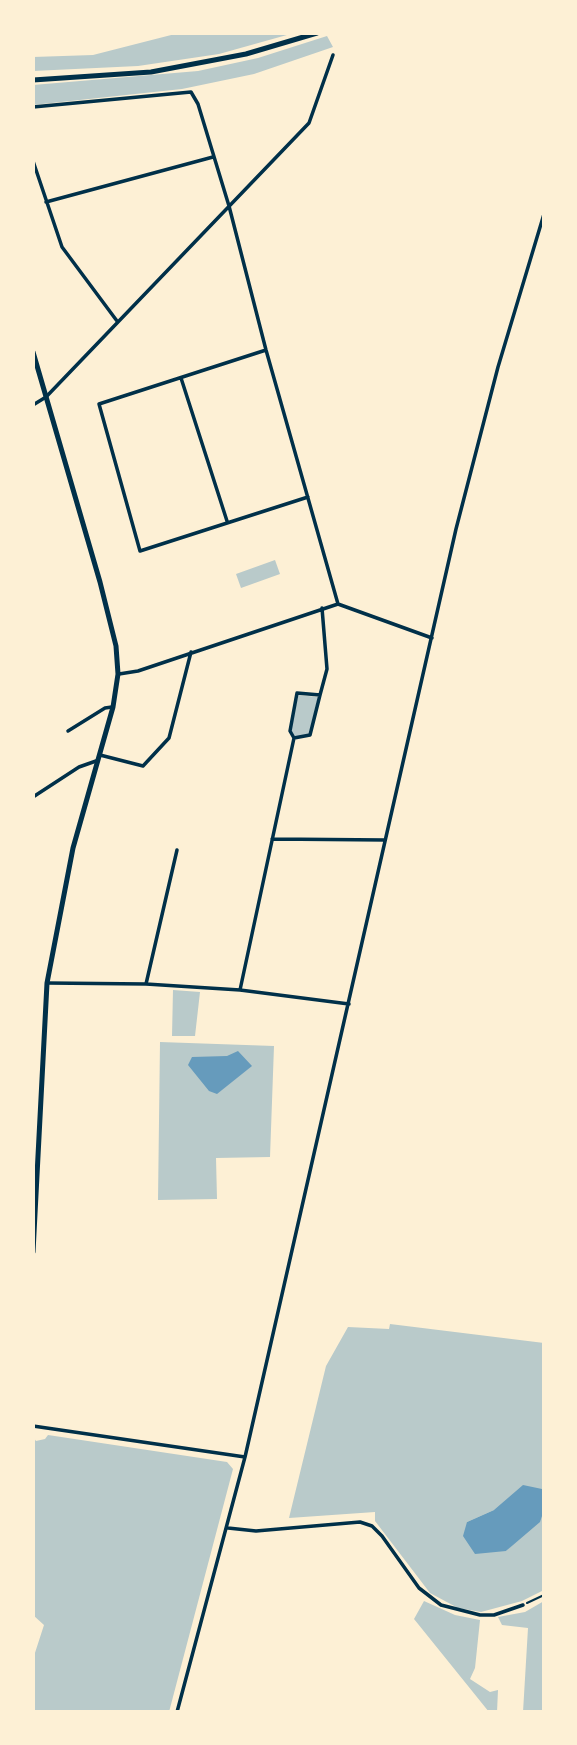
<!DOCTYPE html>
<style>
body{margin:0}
#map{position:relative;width:577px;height:1745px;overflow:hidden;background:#fdf0d5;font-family:Inter,sans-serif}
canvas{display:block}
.frame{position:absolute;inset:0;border:35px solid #fdf0d5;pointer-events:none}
</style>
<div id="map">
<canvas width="577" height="1745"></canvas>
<div class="frame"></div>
</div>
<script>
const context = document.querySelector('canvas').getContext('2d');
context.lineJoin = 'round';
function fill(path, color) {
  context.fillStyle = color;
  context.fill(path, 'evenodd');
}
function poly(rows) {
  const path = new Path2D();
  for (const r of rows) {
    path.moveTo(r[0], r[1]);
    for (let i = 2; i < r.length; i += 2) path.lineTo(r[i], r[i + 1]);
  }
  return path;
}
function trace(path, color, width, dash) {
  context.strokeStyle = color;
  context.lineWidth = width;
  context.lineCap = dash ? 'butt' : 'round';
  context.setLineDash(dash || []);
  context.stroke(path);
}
fill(poly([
 [179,33,294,33,219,54,138,66,33,71,33,57,93,55],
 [327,36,333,47,254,74,182,89,33,105,33,85,198,71,258,58],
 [275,560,280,574,241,588,236,574],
 [298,695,318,697,309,734,295,737,291,731],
 [173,990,200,992,195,1036,172,1036],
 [160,1042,274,1046,270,1157,216,1158,217,1199,158,1200],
 [390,1324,544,1343,544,1590,522,1601,481,1612,458,1608,430,1593,375,1521,375,1512,289,1518,326,1366,348,1327,389,1329],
 [494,1510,518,1539,506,1551,467,1522],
 [48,1435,227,1462,233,1469,169,1712,33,1712,33,1659,44,1625,33,1615,33,1437,36,1441,45,1439],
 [424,1601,455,1615,480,1620,475,1668,470,1679,490,1692,498,1690,497,1712,489,1712,414,1619],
 [544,1601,544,1712,523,1712,528,1628,502,1625,498,1617,525,1612]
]), '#b9caca');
fill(poly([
 [238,1051,252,1066,217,1094,209,1091,188,1065,192,1057,227,1056],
 [523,1485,542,1489,544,1510,540,1522,506,1551,475,1554,463,1536,467,1522,494,1510]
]), '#669bbc');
trace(poly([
 [527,1603,544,1595]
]), '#003049', 2);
trace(poly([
 [33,107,191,92,198,104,229,206,266,350,338,604],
 [33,161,62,247,117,321],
 [46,202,213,157],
 [266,350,99,404,140,551,308,497],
 [181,378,227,521],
 [33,405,46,397,309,123,333,55],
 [119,674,138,671,338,604,432,638],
 [320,695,327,669,322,608],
 [68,731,105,708,112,707],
 [100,755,143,766,169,738,191,652],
 [33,797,79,767,96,761],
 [272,839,385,840],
 [47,983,146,984,240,990,349,1004],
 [146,984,177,850],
 [240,990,294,738,290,731,297,693,320,695,310,735,294,738],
 [33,1426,245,1457],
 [228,1528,256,1531,360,1522,372,1526,382,1536,419,1588,441,1605,480,1615,494,1615,523,1605],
 [177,1712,245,1457,456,529,498,367,544,214]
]), '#003049', 3.5);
trace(poly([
 [33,352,100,582,116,646,118,674,113,707,73,848,47,983,33,1252]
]), '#003049', 5);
trace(poly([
 [33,80,151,72,246,54,317,33]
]), '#003049', 5);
</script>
